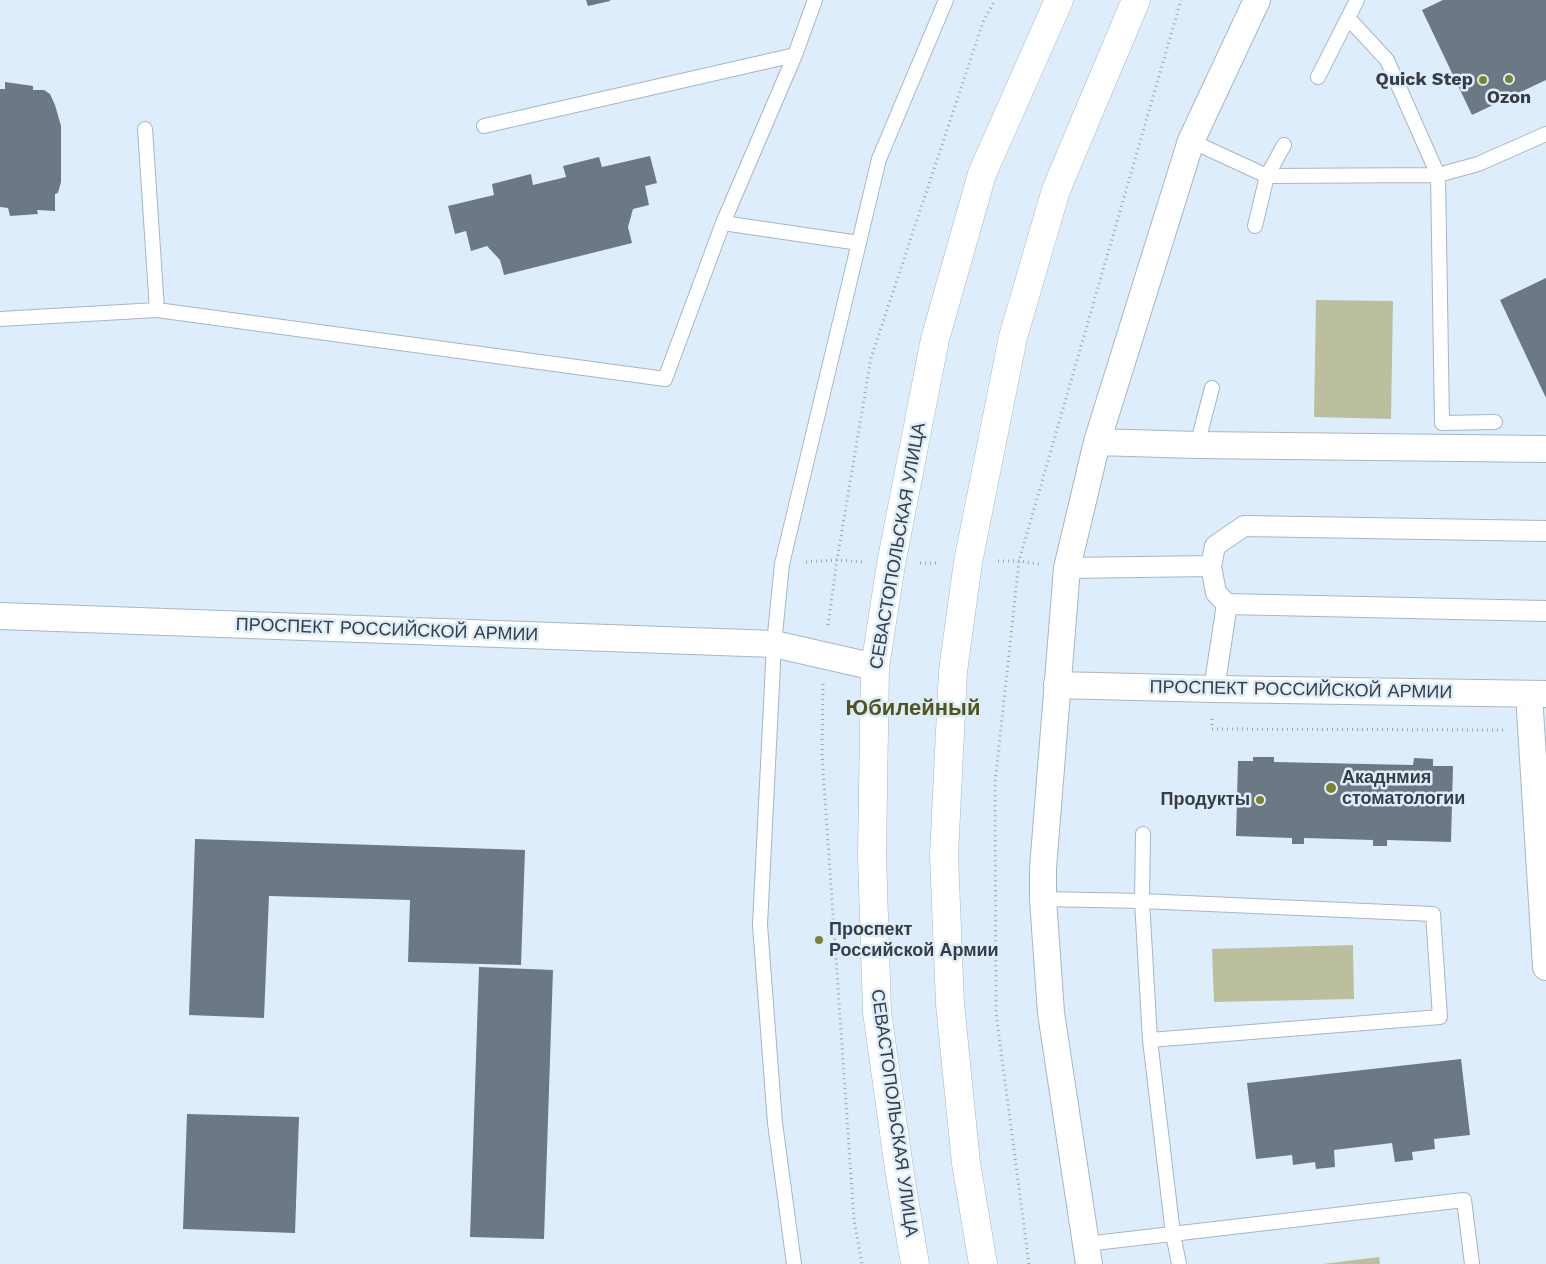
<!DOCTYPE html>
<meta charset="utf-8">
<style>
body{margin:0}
canvas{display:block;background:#deedfb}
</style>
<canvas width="1546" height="1264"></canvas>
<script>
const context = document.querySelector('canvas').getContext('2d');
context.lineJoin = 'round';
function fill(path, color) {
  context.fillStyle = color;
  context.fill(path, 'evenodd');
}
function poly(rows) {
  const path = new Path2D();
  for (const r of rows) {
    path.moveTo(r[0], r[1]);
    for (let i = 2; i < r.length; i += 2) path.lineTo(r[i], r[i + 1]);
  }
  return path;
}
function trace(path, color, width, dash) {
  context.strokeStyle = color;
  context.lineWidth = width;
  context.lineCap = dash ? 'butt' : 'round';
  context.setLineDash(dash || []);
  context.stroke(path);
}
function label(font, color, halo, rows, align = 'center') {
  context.font = font + ' "Work Sans",sans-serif';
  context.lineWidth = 5;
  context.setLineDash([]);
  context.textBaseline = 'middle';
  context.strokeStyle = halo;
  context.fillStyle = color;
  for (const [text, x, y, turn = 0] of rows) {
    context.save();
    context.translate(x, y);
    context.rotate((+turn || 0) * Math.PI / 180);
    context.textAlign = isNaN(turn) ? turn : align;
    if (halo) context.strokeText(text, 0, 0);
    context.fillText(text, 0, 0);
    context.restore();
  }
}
fill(poly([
 [1316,300,1393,301,1391,419,1314,417],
 [1353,945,1354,999,1214,1002,1212,949],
 [1379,1257,1380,1264,1323,1264]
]), '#bcbf9e');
fill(poly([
 [586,0,610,0,610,1,588,6],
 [1443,0,1546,0,1546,80,1472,115,1422,10],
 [5,82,33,86,33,90,44,90,50,94,55,105,61,126,61,182,58,193,55,194,55,211,37,210,38,214,10,216,8,208,0,207,0,89,5,89],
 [650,156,657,183,645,186,649,205,633,209,628,227,632,243,504,275,500,260,487,246,471,251,466,231,455,234,448,206,494,195,492,184,531,174,533,185,566,177,563,166,599,157,602,167],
 [1546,278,1546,398,1500,300],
 [1253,757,1274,757,1274,762,1413,765,1414,758,1433,759,1433,766,1453,766,1451,842,1387,840,1387,846,1373,846,1373,840,1304,838,1304,844,1292,844,1292,838,1236,836,1238,761,1253,761],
 [195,839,525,850,521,965,408,962,410,900,269,896,264,1018,189,1015],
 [479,967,553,970,544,1239,470,1237],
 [1461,1059,1470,1135,1434,1139,1435,1149,1412,1152,1413,1160,1395,1162,1392,1143,1334,1150,1335,1167,1316,1169,1315,1162,1293,1165,1292,1155,1256,1159,1247,1083],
 [187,1114,299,1117,295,1233,183,1229]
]), '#6c7985');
const service = poly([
 [1348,18,1387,60,1438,175,1442,423,1495,422],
 [1318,77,1357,0],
 [484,126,795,55],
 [145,129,157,310],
 [1191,141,1267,176,1438,175,1478,164,1546,134],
 [723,223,859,243],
 [1255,226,1267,176,1284,145],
 [0,319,157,310,665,379,723,223,795,55,815,0],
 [1197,445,1212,388],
 [1143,834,1142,901,1433,914,1440,1017,1150,1040],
 [1043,899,1142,901,1150,1040,1173,1234,1179,1264],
 [1086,1244,1464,1200,1472,1264],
 [794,1264,775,1123,760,925,774,644,782,564,879,159,946,0]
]);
const pedestrian = poly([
 [1546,531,1244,526,1215,546,1211,566,1216,593,1227,604,1546,611],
 [1067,568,1211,566],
 [1214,689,1227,604]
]);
const minor = poly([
 [1097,442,1197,445,1546,449],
 [0,616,774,644,875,667],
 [1057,685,1214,689,1546,694],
 [1529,694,1546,967],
 [1089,1264,1051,1013,1043,899,1043,868,1067,568,1097,442,1191,141,1257,0]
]);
const primary = poly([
 [915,1264,900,1175,877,1012,872,855,875,667,891,564,935,339,982,174,1059,0],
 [983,1264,966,1163,950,1004,944,855,953,671,968,562,1013,337,1056,190,1136,0]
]);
trace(service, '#a7b6c3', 16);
trace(pedestrian, '#a7b6c3', 22);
trace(minor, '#a7b6c3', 28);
trace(primary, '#a7b6c3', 29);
trace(poly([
 [998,561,1019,561,1039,564],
 [806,562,837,560,862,562],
 [920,563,939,563],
 [828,625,837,560,871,358,983,22,995,0],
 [823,684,822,755,854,1220,862,1264],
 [1212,719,1212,729,1503,730],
 [1029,1264,996,1013,995,783,1019,561,1181,0]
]), '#98a3ae', 3, [1, 4]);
trace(service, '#fff', 14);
trace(pedestrian, '#fff', 20);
trace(minor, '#fff', 26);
trace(primary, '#fff', 28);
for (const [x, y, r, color] of [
 [1509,79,5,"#7e822c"],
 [1483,80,5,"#7e822c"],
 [1331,788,6,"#7e822c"],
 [1260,800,5,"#7e822c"],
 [819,940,5,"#7e822c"]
]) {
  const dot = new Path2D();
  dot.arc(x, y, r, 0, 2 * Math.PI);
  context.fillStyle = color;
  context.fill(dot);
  trace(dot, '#deedfb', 2);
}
label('bold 18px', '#373d43', '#deedfb', [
 ["Quick Step",1473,80],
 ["Ozon",1509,98,"center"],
 ["Акаднмия",1342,778,"left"],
 ["стоматологии",1342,799,"left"],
 ["Продукты",1250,800],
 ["Проспект",829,930,"left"],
 ["Российской Армии",829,951,"left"]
], 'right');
label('18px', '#373d43', '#deedfb', [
 ["СЕВАСТОПОЛЬСКАЯ УЛИЦА",898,546,-80],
 ["ПРОСПЕКТ РОССИЙСКОЙ АРМИИ",387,630,2],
 ["ПРОСПЕКТ РОССИЙСКОЙ АРМИИ",1301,690,1],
 ["СЕВАСТОПОЛЬСКАЯ УЛИЦА",894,1113,82]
]);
label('bold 22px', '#53561b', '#deedfb', [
 ["Юбилейный",913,709]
]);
</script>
